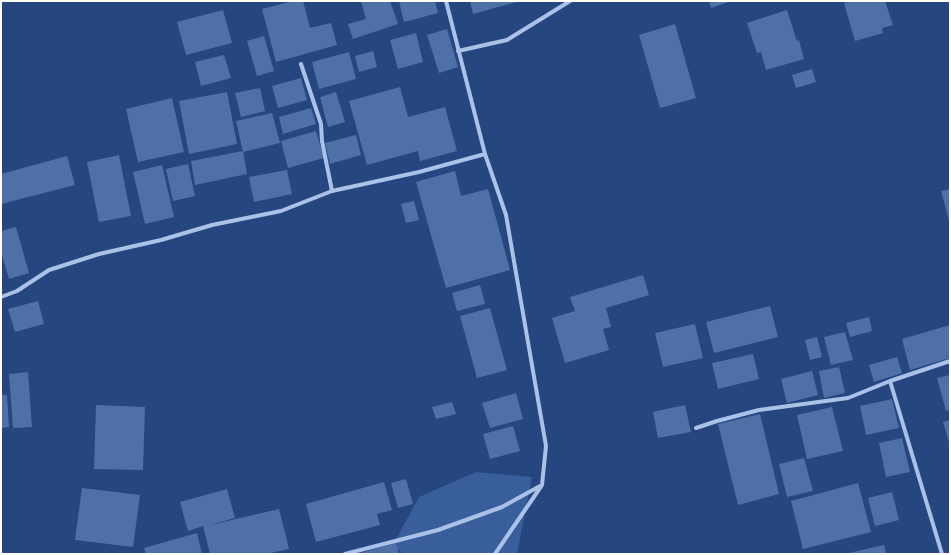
<!DOCTYPE html>
<style>
body{margin:0}
#map{position:relative;width:951px;height:555px;overflow:hidden;background:#25467f;font-family:"DejaVu Sans",sans-serif}
canvas{display:block}
.frame{position:absolute;inset:0;border:2px solid #fff;pointer-events:none}
</style>
<div id="map">
<canvas width="951" height="555"></canvas>
<div class="frame"></div>
</div>
<script>
const context = document.querySelector('canvas').getContext('2d');
context.lineJoin = 'round';
function fill(path, color) {
  context.fillStyle = color;
  context.fill(path, 'evenodd');
}
function poly(rows) {
  const path = new Path2D();
  for (const r of rows) {
    path.moveTo(r[0], r[1]);
    for (let i = 2; i < r.length; i += 2) path.lineTo(r[i], r[i + 1]);
  }
  return path;
}
function trace(path, color, width, dash) {
  context.strokeStyle = color;
  context.lineWidth = width;
  context.lineCap = dash ? 'butt' : 'round';
  context.setLineDash(dash || []);
  context.stroke(path);
}
fill(poly([
 [476,472,532,477,517,554,403,554,393,545,419,497]
]), '#395e9c');
fill(poly([
 [293,1,303,1,310,28,331,23,337,45,276,62,262,9],
 [361,1,390,1,398,24,353,39,348,24,366,19],
 [399,1,435,1,438,13,404,22],
 [470,1,520,1,473,14],
 [709,1,731,1,711,8],
 [850,1,885,1,893,25,882,28,883,33,855,41,844,3],
 [223,10,232,43,186,55,177,22],
 [787,10,797,41,799,40,804,59,766,70,761,52,757,53,747,23],
 [675,24,696,98,660,108,639,35],
 [447,29,458,67,439,73,427,35],
 [416,33,423,62,398,69,390,40],
 [264,36,274,71,257,76,247,41],
 [373,51,377,67,359,72,355,56],
 [349,52,356,79,319,89,312,62],
 [224,55,231,78,201,86,195,62],
 [812,69,816,82,796,88,792,75],
 [301,78,307,100,278,108,272,86],
 [400,87,408,117,445,107,457,151,420,161,418,151,367,165,349,101],
 [260,88,265,111,241,117,235,93],
 [227,92,237,144,189,154,179,101],
 [336,92,345,122,328,127,320,97],
 [172,98,184,152,138,162,126,109],
 [311,108,316,124,283,134,279,117],
 [272,113,280,143,243,152,236,121],
 [316,131,324,158,288,168,281,141],
 [356,135,361,155,330,164,325,143],
 [243,151,247,174,195,185,191,161],
 [119,155,131,216,99,222,87,162],
 [67,156,75,185,1,204,1,174],
 [188,164,195,196,173,201,166,169],
 [162,165,174,217,145,224,133,172],
 [287,170,292,194,254,202,249,177],
 [455,171,461,196,488,189,510,270,446,288,416,182],
 [950,189,950,224,941,191],
 [414,201,419,220,406,223,401,204],
 [16,227,29,273,9,279,1,252,1,231],
 [643,275,649,295,606,308,611,327,603,329,609,350,565,363,552,318,575,311,570,297],
 [480,285,485,304,457,311,452,293],
 [38,301,44,324,15,332,8,309],
 [770,306,778,337,714,353,706,322],
 [490,308,507,370,477,378,460,316],
 [869,317,872,331,850,337,846,323],
 [695,324,703,358,663,367,655,333],
 [950,325,950,358,910,370,902,339],
 [845,332,853,360,831,365,824,337],
 [817,337,822,357,810,360,805,340],
 [753,354,759,379,718,389,712,363],
 [897,357,902,373,874,382,869,365],
 [839,367,845,393,824,398,819,371],
 [812,371,818,395,787,403,781,379],
 [28,372,32,427,13,428,9,374],
 [950,375,950,410,946,411,937,378],
 [516,393,523,419,490,428,482,403],
 [1,395,7,395,9,427,1,428],
 [892,399,899,428,866,435,860,406],
 [452,402,456,414,436,419,432,407],
 [96,405,145,407,143,470,94,469],
 [685,405,691,432,658,438,653,412],
 [832,407,843,451,807,459,797,415],
 [760,414,779,494,738,505,718,424],
 [950,420,950,445,943,422],
 [513,426,520,451,490,459,483,434],
 [902,438,910,472,886,477,879,443],
 [804,458,813,491,787,497,779,464],
 [406,479,413,504,398,508,391,483],
 [384,482,392,510,377,514,380,525,316,542,306,504],
 [858,483,871,532,803,549,791,501],
 [82,488,140,495,133,547,75,540],
 [227,489,235,518,206,526,279,509,289,549,266,554,210,554,203,526,188,531,180,502],
 [892,492,899,520,875,526,868,498],
 [197,533,202,554,146,554,144,548],
 [396,543,399,554,357,554],
 [884,545,886,554,849,554,849,553]
]), '#4e70a7');
trace(poly([
 [446,1,485,154,506,215,546,446,542,485,495,554],
 [458,51,507,40,570,1],
 [301,64,321,124,322,141,332,191],
 [1,297,17,291,49,270,99,254,161,240,212,225,281,211,332,191,419,172,485,154],
 [890,381,942,554],
 [696,428,717,421,759,410,848,398,890,381,950,361],
 [345,554,438,530,502,507,540,486]
]), '#abc1e6', 4);
</script>
